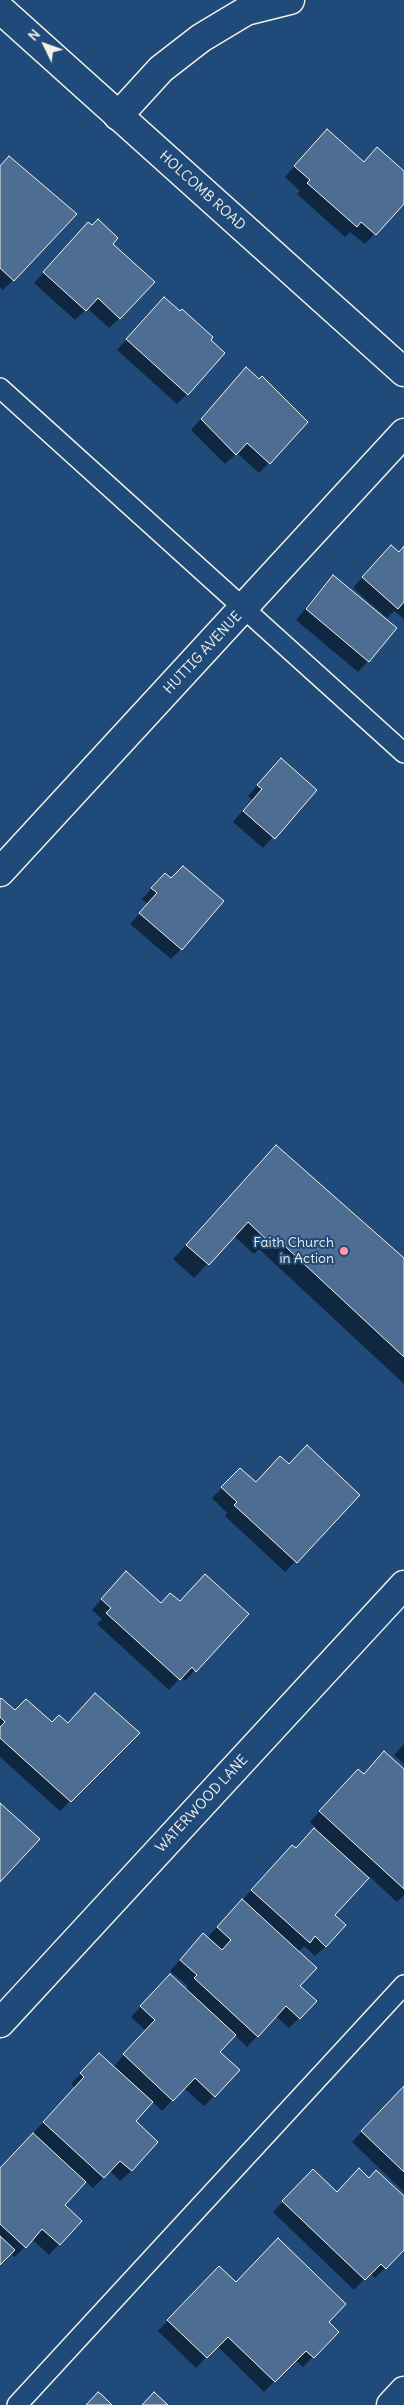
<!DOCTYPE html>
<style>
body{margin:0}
#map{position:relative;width:404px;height:2405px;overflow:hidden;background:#1f4a7a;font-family:Delius,sans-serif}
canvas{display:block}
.north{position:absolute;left:20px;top:20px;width:50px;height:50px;-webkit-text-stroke:4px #1f4a7a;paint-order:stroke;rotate:312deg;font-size:14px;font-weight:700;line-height:20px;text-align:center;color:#f4f1e8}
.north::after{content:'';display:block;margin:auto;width:18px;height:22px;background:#f4f1e8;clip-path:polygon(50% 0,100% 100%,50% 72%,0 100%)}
</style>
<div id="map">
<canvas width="404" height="2405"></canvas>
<div class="north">N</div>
</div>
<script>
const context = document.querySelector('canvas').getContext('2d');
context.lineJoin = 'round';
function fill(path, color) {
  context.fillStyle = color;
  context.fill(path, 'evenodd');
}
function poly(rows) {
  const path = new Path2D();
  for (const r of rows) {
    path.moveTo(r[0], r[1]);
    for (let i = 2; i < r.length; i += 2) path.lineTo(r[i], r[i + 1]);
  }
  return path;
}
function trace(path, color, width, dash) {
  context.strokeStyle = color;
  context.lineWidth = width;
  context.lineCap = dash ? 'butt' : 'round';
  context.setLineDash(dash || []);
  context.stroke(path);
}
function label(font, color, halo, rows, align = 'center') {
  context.font = font + ' Delius,sans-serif';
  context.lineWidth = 4;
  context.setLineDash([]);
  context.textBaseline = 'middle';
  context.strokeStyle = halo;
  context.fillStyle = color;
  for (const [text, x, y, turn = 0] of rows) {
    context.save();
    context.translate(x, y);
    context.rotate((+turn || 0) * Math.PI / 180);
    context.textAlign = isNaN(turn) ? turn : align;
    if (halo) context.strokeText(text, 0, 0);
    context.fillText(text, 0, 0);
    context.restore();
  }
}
fill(poly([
 [317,141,363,163,404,173,404,202,365,244,350,232,345,237,297,194,300,191,285,177],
 [0,167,13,280,3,290,0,287],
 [78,234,111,244,120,318,109,328,87,308,75,320,34,283],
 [154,309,180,313,187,394,177,404,117,350],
 [236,379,269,463,259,473,237,453,225,464,191,430],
 [404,546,404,619,394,611,387,618,353,588,380,557,398,553],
 [323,587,368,661,358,672,296,620],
 [271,770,315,790,263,848,233,822,252,800,248,796],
 [155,885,181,949,171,959,130,924,148,904,142,899],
 [276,1147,404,1260,404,1384,259,1249,254,1254,234,1236,194,1278,173,1259],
 [288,1466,358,1495,285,1572,225,1516,227,1513,212,1498,230,1480,256,1484],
 [116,1583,161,1604,179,1603,247,1614,185,1681,181,1677,169,1690,97,1624,102,1619,92,1610],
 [0,1701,15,1711,52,1724,138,1733,60,1811,0,1757],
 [404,1744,404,1764,394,1755],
 [404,1771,404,1895,397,1902,369,1876,333,1916,326,1946,315,1956,304,1946,298,1952,299,2018,289,2028,276,2016,247,2047,235,2035,219,2052,214,2096,204,2106,184,2088,162,2111,152,2101,134,2122,157,2142,131,2171,120,2181,110,2171,93,2188,85,2181,63,2205,80,2221,49,2255,32,2239,15,2257,10,2253,0,2263,0,2169,75,2088,71,2084,89,2065,113,2067,146,2031,131,2017,160,1986,185,1989,188,1986,170,1971,193,1945,207,1938,282,1857,295,1849,316,1828,310,1822,348,1781,363,1775],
 [404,2087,404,2192,352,2142],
 [369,2179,404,2198,404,2249,375,2278,370,2273,354,2290,273,2212,303,2181,337,2193],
 [219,2268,235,2284,327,2322,337,2332,303,2367,295,2360,264,2392,217,2346,196,2368,158,2331]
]), '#0007');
const building = poly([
 [327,129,364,162,377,147,404,171,404,204,376,235,361,222,357,227,307,183,310,180,294,166,327,129],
 [9,156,77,214,14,281,0,268,0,166,9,156],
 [98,219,118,238,113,244,155,282,120,319,98,298,86,311,43,272,88,222,92,225,98,219],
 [164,297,180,311,182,309,213,337,211,340,225,353,188,395,126,339,164,297],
 [246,367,259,379,262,376,308,422,270,464,247,443,236,455,201,419,246,367],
 [391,545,399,552,404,546,404,602,398,609,362,577,391,545],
 [333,575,397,628,369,662,306,609,333,575],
 [281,758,317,790,275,839,243,811,262,789,257,785,281,758],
 [183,866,224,901,182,950,139,913,157,893,151,888,165,873,171,878,183,866],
 [276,1145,404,1258,404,1357,274,1236,269,1242,248,1222,209,1265,186,1245,276,1145],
 [307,1445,360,1495,297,1563,234,1505,237,1502,221,1487,240,1468,256,1482,280,1456,289,1464,307,1445],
 [126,1571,161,1603,170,1593,180,1601,205,1574,249,1614,196,1672,192,1667,180,1680,106,1613,111,1608,101,1599,126,1571],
 [95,1693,140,1733,71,1802,0,1738,0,1727,5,1722,0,1717,0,1699,1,1698,15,1710,26,1699,52,1722,59,1715,68,1723,95,1693],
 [384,1751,404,1769,404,1889,319,1811,358,1769,364,1774,384,1751],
 [0,1803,40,1839,0,1882,0,1803],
 [314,1828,369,1878,335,1915,346,1925,326,1947,315,1936,310,1943,251,1890,292,1845,296,1848,314,1828],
 [242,1899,317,1968,300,1986,317,2001,300,2019,286,2006,258,2037,194,1978,197,1975,180,1960,203,1933,222,1950,231,1940,217,1927,242,1899],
 [170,1974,236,2035,220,2052,240,2070,215,2097,195,2078,173,2101,123,2054,155,2020,140,2006,170,1974],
 [99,2053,153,2102,136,2121,158,2142,132,2171,120,2161,104,2178,43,2122,84,2077,80,2073,99,2053],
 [404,2086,404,2172,361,2131,404,2086],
 [33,2133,86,2182,65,2205,82,2221,60,2245,42,2229,26,2248,0,2224,0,2168,33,2133],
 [359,2168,369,2178,376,2170,404,2196,404,2250,386,2269,381,2264,365,2280,282,2201,313,2169,337,2192,359,2168],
 [0,2236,15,2250,0,2265,0,2236],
 [278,2238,346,2304,329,2322,339,2332,314,2358,306,2351,275,2382,228,2337,207,2358,167,2320,219,2266,236,2282,278,2238],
 [98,2392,102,2395,112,2405,86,2405,98,2392],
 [154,2392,168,2405,142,2405,154,2392]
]);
fill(building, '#4d6e92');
trace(building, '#f4f1e8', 1);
const lane = poly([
 [0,388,404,753],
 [17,2405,404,1985]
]);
const street = poly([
 [118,116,161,69,201,38,246,11,290,0],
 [0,872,404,433],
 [0,2023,404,1585],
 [391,2405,404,2391]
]);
const secondary = poly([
 [0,9,404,372]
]);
trace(lane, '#f4f1e8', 22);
trace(street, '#f4f1e8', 31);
trace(secondary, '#f4f1e8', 31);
trace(lane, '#1f4a7a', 19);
trace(street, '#1f4a7a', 28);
trace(secondary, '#1f4a7a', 28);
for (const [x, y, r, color] of [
 [344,1251,5,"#ff9aa2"]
]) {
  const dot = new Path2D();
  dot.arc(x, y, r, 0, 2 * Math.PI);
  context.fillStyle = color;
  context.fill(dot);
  trace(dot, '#1f4a7a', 2);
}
label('14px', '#f4f1e8', '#1f4a7a', [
 ["HOLCOMB ROAD",202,191,42],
 ["HUTTIG AVENUE",203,653,-47],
 ["WATERWOOD LANE",202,1804,-47]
]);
label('14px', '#f4f1e8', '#1f4a7a', [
 ["Faith Church",334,1243],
 ["in Action",334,1259]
], 'right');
</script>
